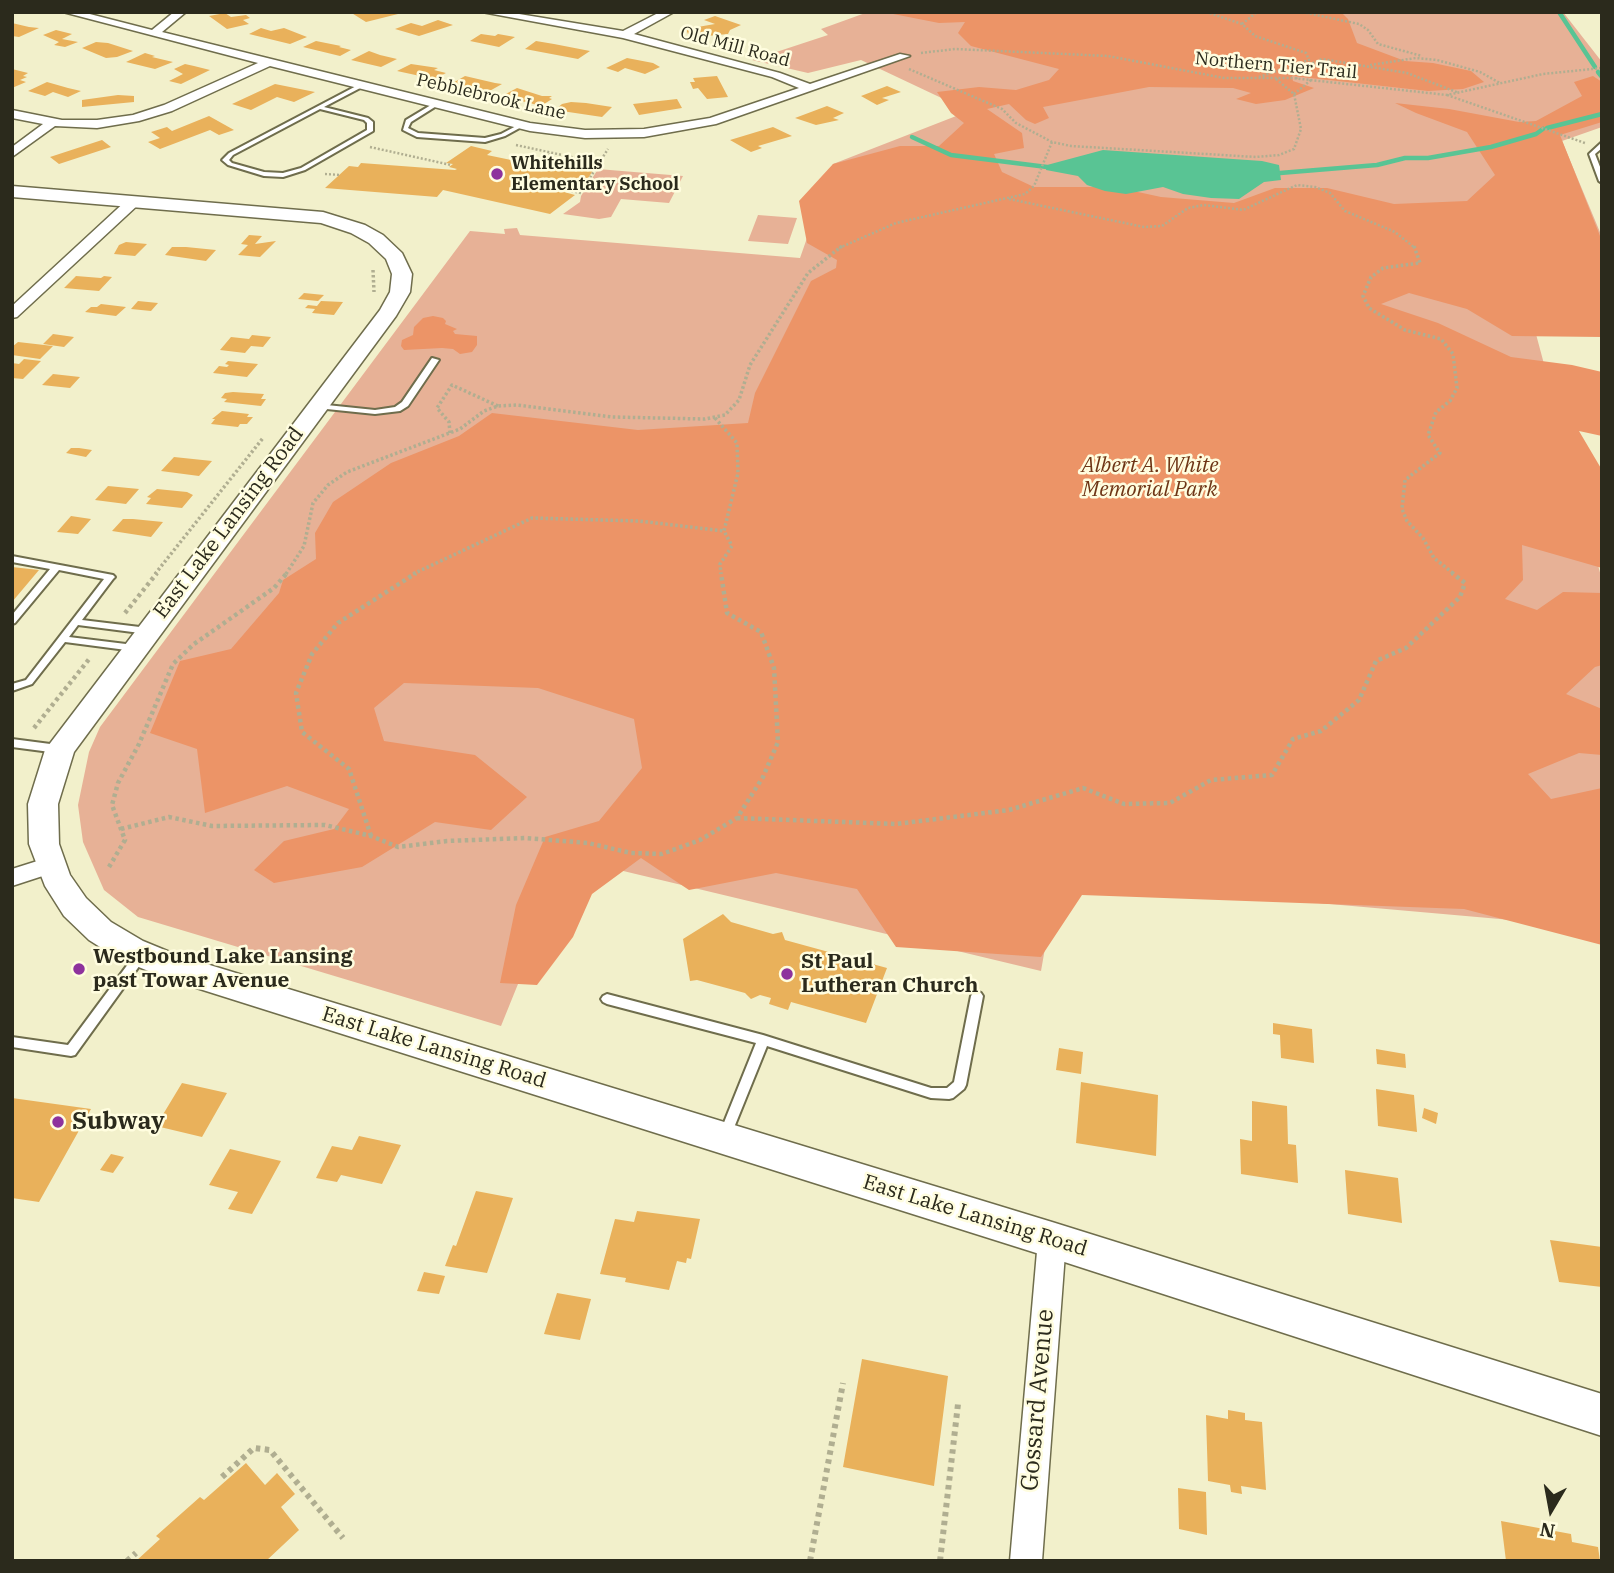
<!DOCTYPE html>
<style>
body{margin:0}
#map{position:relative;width:1614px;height:1573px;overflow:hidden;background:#f2f0cb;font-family:"IBM Plex Serif",serif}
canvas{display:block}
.frame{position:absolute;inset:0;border:14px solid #2b2a1c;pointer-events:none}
.north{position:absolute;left:1516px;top:1475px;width:70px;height:70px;-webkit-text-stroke:5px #fffddf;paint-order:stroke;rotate:190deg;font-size:19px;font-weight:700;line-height:28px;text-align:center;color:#2b2a1c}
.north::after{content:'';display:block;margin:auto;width:24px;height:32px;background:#2b2a1c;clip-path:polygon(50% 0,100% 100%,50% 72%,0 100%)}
</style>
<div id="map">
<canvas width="1614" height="1573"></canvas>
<div class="frame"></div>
<div class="north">N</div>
</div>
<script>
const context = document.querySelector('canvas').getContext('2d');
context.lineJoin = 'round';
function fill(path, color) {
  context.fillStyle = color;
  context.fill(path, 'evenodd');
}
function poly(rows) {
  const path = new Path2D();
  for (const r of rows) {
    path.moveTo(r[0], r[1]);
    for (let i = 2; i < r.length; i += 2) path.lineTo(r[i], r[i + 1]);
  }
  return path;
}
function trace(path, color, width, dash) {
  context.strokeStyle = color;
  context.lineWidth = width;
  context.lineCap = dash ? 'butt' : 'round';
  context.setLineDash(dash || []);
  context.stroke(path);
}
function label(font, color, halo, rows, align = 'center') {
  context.font = font + ' "IBM Plex Serif",serif';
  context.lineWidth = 5;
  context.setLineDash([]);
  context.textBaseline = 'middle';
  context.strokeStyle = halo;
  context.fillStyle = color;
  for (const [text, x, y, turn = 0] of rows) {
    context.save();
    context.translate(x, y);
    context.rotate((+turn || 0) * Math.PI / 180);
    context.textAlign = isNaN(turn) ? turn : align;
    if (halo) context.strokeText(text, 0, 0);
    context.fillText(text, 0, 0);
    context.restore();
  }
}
fill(poly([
 [868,12,1563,12,1602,62,1602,127,1562,141,1602,237,1602,328,1533,323,1602,580,1602,928,1057,880,1041,971,569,858,501,1026,138,917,104,890,83,842,78,805,89,752,100,727,470,231,505,234,504,229,517,228,520,235,800,258,833,164,969,111,861,60,808,73,752,60,828,35,821,29],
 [598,169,634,172,683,176,669,203,621,199,611,217,599,219,563,214,580,202,581,196],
 [758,215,797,218,788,244,748,241]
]), '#e7b196');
fill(poly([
 [883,12,1341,12,1348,19,1357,43,1405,61,1433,63,1471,71,1484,82,1463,89,1428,91,1292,76,1293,81,1314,88,1285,100,1256,104,1236,99,1251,93,1233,88,1149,87,1043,107,1049,118,1035,124,1026,120,1009,104,987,109,1022,133,1024,148,994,154,1002,172,1034,187,1115,187,1161,197,1234,203,1275,188,1327,188,1394,204,1467,201,1495,175,1467,132,1416,113,1395,103,1449,109,1519,122,1536,121,1582,96,1574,82,1593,76,1602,82,1602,122,1560,135,1602,241,1602,337,1512,336,1467,309,1409,293,1381,304,1438,323,1511,357,1572,365,1602,372,1602,436,1579,431,1602,470,1602,568,1522,545,1523,580,1505,599,1537,610,1563,592,1602,593,1602,665,1595,667,1566,694,1602,709,1602,755,1579,753,1528,774,1551,799,1602,788,1602,945,1464,909,1082,895,1041,957,896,947,857,889,776,873,689,890,641,858,592,894,573,937,537,985,500,983,516,905,545,837,599,821,642,768,634,719,538,688,404,683,374,708,384,741,475,755,527,797,491,830,435,822,362,867,274,883,254,870,284,841,334,829,349,809,287,786,205,813,197,749,150,733,180,661,231,649,279,593,283,580,316,559,315,533,333,502,391,463,459,436,492,413,638,430,748,423,755,393,811,281,836,268,837,260,807,243,799,201,833,164,900,146,939,146,964,123,951,113,937,92,979,87,1016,90,1049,80,1059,69,971,46,958,33,965,22,939,23],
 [433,316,443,318,446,321,445,324,457,329,453,331,455,334,477,336,477,345,472,352,460,354,453,349,442,348,404,350,401,346,402,340,413,335,414,327,423,318]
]), '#ec9467');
fill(poly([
 [1103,150,1262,161,1279,165,1281,180,1264,182,1239,199,1211,198,1183,194,1163,187,1126,194,1105,191,1087,185,1078,176,1046,170,1047,165]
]), '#59c494');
trace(poly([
 [1559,12,1595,67],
 [1598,72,1602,77],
 [1547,128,1602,114],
 [912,137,951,155,1047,167],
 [1280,173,1377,165,1405,158,1428,158,1491,147,1536,134,1543,129]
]), '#59c494', 4.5);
fill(poly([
 [350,12,402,12,402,13,366,22],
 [225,13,231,17,246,15,250,18,243,20,249,24,227,29,209,16],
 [715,16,741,25,730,30,728,34,697,37,695,33,688,34,686,29,715,24,704,20],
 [438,20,453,25,419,36,395,29,411,23,422,26],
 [12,23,29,27,39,28,19,37,12,36],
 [261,28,271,31,284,28,307,37,290,44,249,34],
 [56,30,72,34,62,39,78,42,65,47,54,45,59,42,43,35],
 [481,34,495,36,498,34,515,37,499,47,470,41],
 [316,41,341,46,339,47,351,50,340,56,303,47],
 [536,41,554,44,590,51,578,59,525,49],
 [96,42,108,43,133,51,117,57,106,58,82,48],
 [369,51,380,55,397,59,381,67,351,60],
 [145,53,155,56,152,57,173,62,155,69,126,62],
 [627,58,653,63,660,67,645,74,625,68,618,72,606,68],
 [185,64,194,66,210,70,181,84,169,81,183,74,174,69],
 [411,64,438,68,434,70,446,73,434,79,397,71],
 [12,69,28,73,23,76,27,77,20,80,26,82,12,88],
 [465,76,495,83,502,84,486,93,451,84],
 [717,76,728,97,707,99,698,88,693,89,690,82,695,82,693,78],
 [47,82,68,88,81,91,68,97,53,92,45,96,28,91],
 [275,84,315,92,294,102,277,97,251,110,232,104],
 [887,86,901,92,882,98,889,100,877,105,861,96],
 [517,88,542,96,552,96,549,98,552,99,541,106,502,96],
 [118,95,134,96,134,102,82,107,82,100],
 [677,99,682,108,639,115,633,104],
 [571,102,586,103,612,107,602,117,555,110,562,104],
 [827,106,844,113,833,118,839,120,816,125,795,118],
 [209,116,234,130,219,135,210,130,160,149,148,142,160,138,151,132,167,127,172,131],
 [773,127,792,136,758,146,762,148,751,152,730,140],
 [102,140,111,147,59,164,50,157],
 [471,146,492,151,487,155,540,166,550,159,594,169,581,189,569,188,564,192,575,195,550,214,443,190,437,197,325,188,349,166,358,167,361,163,455,170,457,169,449,167,453,164,446,163],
 [249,235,262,236,255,244,276,241,260,257,238,255,248,245,241,244],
 [126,242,147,244,135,256,114,254,119,245],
 [172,247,186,247,216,250,206,261,165,255],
 [76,276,101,278,104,276,112,277,99,291,64,288],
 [304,293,324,295,318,301,298,299],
 [138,301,158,303,151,311,131,309],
 [321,301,343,302,334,315,312,313,315,309,305,308,308,305,317,306],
 [101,304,126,307,116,316,85,312,91,307,97,307],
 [53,334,74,337,64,347,43,344],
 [252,335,271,337,263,347,251,346,245,353,220,350,231,337,249,339],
 [18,342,53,346,40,359,12,355,12,347],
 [24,359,41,361,23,379,12,378,12,363,19,364],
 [228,361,258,364,247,377,213,373,219,366,227,367,229,365,225,364],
 [53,374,80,377,70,388,42,385],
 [233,392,264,394,261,399,266,399,261,406,224,402,227,399,221,398,225,393],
 [222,411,249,414,247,417,253,417,247,424,240,424,238,427,211,424,215,419,212,419],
 [71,448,79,448,92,450,86,457,66,453],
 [174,457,212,461,199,476,161,471],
 [108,486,139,489,126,504,95,500],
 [157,489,187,492,193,495,182,508,146,504,151,498,147,497],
 [71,516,91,519,78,534,57,532],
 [123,519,133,519,163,522,151,537,112,531],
 [12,567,39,570,12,602],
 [723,914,731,922,773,934,782,932,785,940,887,968,866,1023,791,1002,788,1010,769,1004,771,998,760,995,751,999,745,993,697,980,690,981,683,939],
 [1273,1023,1312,1029,1314,1063,1281,1058,1280,1035,1273,1034],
 [1059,1048,1083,1052,1081,1074,1056,1070],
 [1376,1049,1405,1054,1406,1068,1377,1064],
 [1081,1082,1158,1095,1156,1156,1076,1143],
 [182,1083,227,1093,202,1137,156,1126],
 [1376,1089,1414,1095,1417,1132,1378,1126],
 [12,1098,91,1109,39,1202,12,1198],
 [1252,1101,1287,1106,1288,1144,1296,1145,1298,1183,1241,1174,1240,1139,1252,1141],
 [1424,1108,1438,1113,1436,1124,1422,1118],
 [359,1136,401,1145,382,1184,341,1175,337,1182,316,1178,332,1146,352,1150],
 [230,1149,281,1161,252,1214,228,1209,238,1192,209,1185],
 [111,1154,124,1157,113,1173,100,1170],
 [1345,1170,1398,1178,1402,1223,1348,1214],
 [476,1191,513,1198,487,1273,445,1266,453,1245,456,1246],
 [637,1211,700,1219,691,1259,687,1258,686,1263,677,1261,669,1290,625,1282,626,1278,600,1274,615,1219,634,1222],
 [1550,1240,1602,1247,1602,1287,1559,1282],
 [424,1272,445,1276,439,1294,417,1291],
 [557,1293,591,1299,580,1340,544,1334],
 [862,1359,948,1376,934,1486,843,1467],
 [1228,1410,1245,1413,1245,1420,1262,1422,1266,1490,1241,1486,1242,1494,1231,1492,1230,1485,1208,1481,1206,1415,1228,1419],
 [246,1463,265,1485,277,1473,295,1494,281,1507,299,1530,266,1561,136,1561,160,1539,156,1536,200,1497,204,1500],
 [1178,1488,1206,1492,1207,1535,1179,1529],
 [1501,1521,1571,1534,1572,1542,1598,1547,1600,1561,1506,1561]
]), '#e9b15b');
const service = poly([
 [362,83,365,85,364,86,324,107,368,118,373,122,373,131,305,170,283,177,264,176,228,165,222,160,229,153,362,83],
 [320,109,364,120,367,123,367,130,301,168,283,173,264,172,232,163,229,160,233,155,320,109],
 [436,102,438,103,438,105,411,122,408,128,418,133,485,138,501,134,520,124,525,125,505,136,485,142,417,137,403,130,406,120,436,102],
 [1602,142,1602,148,1595,154,1602,172,1602,183,1599,181,1589,154,1602,142],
 [432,358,439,360,408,406,400,411,375,414,317,408,313,406,317,404,375,410,395,407,402,402,432,358],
 [12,556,113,575,115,577,113,579,82,620,148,628,153,631,148,634,78,625,69,637,134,645,139,648,134,651,65,642,32,684,12,691,12,684,26,680,104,579,59,570,15,623,12,624,12,615,50,569,12,562,12,556],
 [12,739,58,745,63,749,58,753,12,747,12,739],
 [141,950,145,952,147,955,145,958,75,1055,71,1056,12,1047,12,1037,68,1045,137,952,141,950],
 [977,991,981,993,983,996,966,1085,964,1089,953,1098,949,1099,931,1098,767,1046,731,1135,730,1139,725,1141,720,1139,719,1135,756,1043,607,1004,603,1002,601,999,603,996,607,994,763,1035,931,1088,947,1088,954,1082,971,996,973,993,977,991]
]);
const minor = poly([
 [63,12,82,12,152,30,174,12,186,12,162,32,530,123,585,130,644,129,710,118,799,88,772,77,623,38,482,12,507,12,623,31,660,12,674,12,634,34,780,73,810,84,900,54,910,56,716,124,644,137,585,138,530,131,270,66,172,111,139,121,97,128,55,126,12,157,12,147,43,124,12,118,12,110,62,120,97,120,133,115,164,105,258,63,63,12],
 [134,197,141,201,139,204,17,317,12,318,12,306,129,198,134,197],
 [50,857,58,859,61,865,58,871,12,886,12,869,50,857],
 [1052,1227,1062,1231,1066,1240,1042,1561,1010,1561,1038,1240,1042,1231,1052,1227]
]);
const secondary = poly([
 [12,186,323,212,365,225,383,235,402,253,412,274,410,292,396,316,74,752,58,804,59,844,70,875,86,898,111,922,143,941,177,955,1052,1222,1602,1394,1602,1436,1052,1258,168,979,119,959,89,940,64,916,45,886,29,844,28,804,45,750,380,310,390,292,392,274,386,259,369,243,351,233,321,223,12,197,12,186]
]);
trace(service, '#6f6d4c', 4);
trace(minor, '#6f6d4c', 3);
trace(secondary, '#6f6d4c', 3);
trace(poly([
 [1206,12,1242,24,1255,36,1306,53,1309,60,1259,77],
 [1302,12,1359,24,1368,30,1378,44,1422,56],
 [1242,24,1257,12],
 [921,53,955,49,1108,56,1224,78,1292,78,1447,95,1543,74,1602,68],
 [1370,65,1416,58,1437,60,1480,72,1500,83],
 [909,69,1002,109,1016,123,1052,142,1071,146,1256,157,1279,155,1294,149,1301,129,1294,94,1276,79],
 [1296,79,1302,68,1322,59,1407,73,1459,93],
 [1294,94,1311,80],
 [1447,95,1585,143],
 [516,145,599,163,581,193,566,190],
 [370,147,451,165],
 [599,163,608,149],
 [536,165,551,154],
 [325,174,341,175],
 [1009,199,1144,227,1162,226,1188,208,1204,205,1243,210,1297,185,1315,187,1330,193,1345,211,1395,232,1415,248],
 [839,248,896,223,1025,194,1034,186,1052,142]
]), '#b0ae91', 2.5, [2, 2]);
trace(poly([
 [1414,246,1420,263,1383,268,1371,277,1363,296,1369,308,1405,330,1441,339,1453,354,1457,388,1450,401,1436,412,1428,435,1440,453,1405,480,1402,509,1407,521,1423,538,1434,558,1454,574],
 [373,270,374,292],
 [715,418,737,443,738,473,724,531,732,546,720,564,721,574],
 [450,433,449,422,437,408,452,385,498,406],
 [155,574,263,438],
 [286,574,304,546,313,503,328,485,347,472,460,429,484,411,498,406,517,405,612,417,705,419,725,415,739,400,750,365,808,273,842,246],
 [413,574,532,518,639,521,724,531]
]), '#b0ae91', 3.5, [2.5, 2.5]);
trace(poly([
 [125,613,157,573],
 [34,728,90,658],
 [737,818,896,824,1009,810,1083,788,1124,804,1170,803,1211,780,1272,775,1293,739,1321,731,1359,700,1376,661,1406,648,1460,597,1465,583,1452,573],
 [121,829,169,817,212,826,325,825,371,836,398,847,447,841,525,838,588,843,631,853,662,854,700,840,737,818,763,777,778,742,774,668,761,632,727,613,721,573],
 [371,836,349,769,302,732,296,693,312,654,338,623,416,573],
 [109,867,125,840,112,805,118,783,139,744,173,664,194,644,274,588,287,573]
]), '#b0ae91', 4.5, [3.5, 3.5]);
trace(poly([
 [222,1477,254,1448,270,1450,343,1538],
 [127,1561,136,1553],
 [810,1561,843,1383],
 [940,1561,958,1404]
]), '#b0ae91', 6, [4.5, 4.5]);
fill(service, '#fff');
fill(minor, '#fff');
fill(secondary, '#fff');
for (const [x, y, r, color] of [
 [497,174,7,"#8e329d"],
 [79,969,7,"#8e329d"],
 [787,974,7,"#8e329d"],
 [58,1122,7,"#8e329d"]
]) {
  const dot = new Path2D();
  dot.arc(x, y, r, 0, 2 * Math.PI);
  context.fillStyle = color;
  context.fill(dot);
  trace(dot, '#fffddf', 2.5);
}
label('18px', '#2b2a1c', '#fffddf', [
 ["Old Mill Road",735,47,15],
 ["Northern Tier Trail",1276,66,5],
 ["Pebblebrook Lane",491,97,13]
]);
label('bold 18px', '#2b2a1c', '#fffddf', [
 ["Whitehills",511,164],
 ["Elementary School",511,185]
], 'left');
label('italic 21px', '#6e3515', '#fffddf', [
 ["Albert A. White",1150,466],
 ["Memorial Park",1150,490]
]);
label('21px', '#2b2a1c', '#fffddf', [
 ["East Lake Lansing Road",229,523,-53],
 ["East Lake Lansing Road",434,1048,17],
 ["East Lake Lansing Road",975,1216,17]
]);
label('bold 21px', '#2b2a1c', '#fffddf', [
 ["Westbound Lake Lansing",93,957],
 ["past Towar Avenue",93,981],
 ["St Paul",801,962],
 ["Lutheran Church",801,986]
], 'left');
label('bold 24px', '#2b2a1c', '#fffddf', [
 ["Subway",72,1122]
], 'left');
label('24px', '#2b2a1c', '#fffddf', [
 ["Gossard Avenue",1038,1400,-85]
]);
</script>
